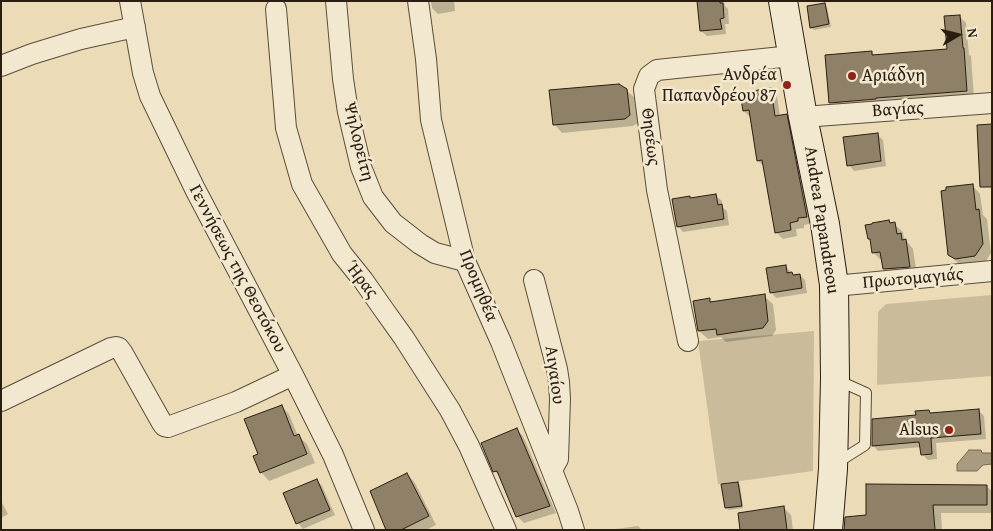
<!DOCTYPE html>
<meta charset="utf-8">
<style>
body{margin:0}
#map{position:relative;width:993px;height:531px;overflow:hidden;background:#ebdcb7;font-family:"Gentium Book Plus",serif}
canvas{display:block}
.frame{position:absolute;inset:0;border:2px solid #2a1e11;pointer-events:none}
.north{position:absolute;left:933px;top:10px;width:50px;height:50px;-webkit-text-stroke:4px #f2e8d0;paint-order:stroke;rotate:82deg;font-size:14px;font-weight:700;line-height:20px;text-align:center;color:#2a1e11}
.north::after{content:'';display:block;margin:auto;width:18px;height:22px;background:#2a1e11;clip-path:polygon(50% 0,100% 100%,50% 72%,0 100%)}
</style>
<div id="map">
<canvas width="993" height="531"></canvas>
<div class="frame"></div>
<div class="north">N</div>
</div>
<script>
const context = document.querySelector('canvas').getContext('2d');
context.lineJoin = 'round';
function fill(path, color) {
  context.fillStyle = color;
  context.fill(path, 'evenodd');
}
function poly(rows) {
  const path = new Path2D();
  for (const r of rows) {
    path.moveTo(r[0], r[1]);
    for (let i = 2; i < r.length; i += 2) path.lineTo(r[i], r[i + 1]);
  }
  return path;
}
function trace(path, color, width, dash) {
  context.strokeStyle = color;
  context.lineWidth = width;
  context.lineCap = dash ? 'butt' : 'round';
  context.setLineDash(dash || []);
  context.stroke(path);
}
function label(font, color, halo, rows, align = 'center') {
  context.font = font + ' "Gentium Book Plus",serif';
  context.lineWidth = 5;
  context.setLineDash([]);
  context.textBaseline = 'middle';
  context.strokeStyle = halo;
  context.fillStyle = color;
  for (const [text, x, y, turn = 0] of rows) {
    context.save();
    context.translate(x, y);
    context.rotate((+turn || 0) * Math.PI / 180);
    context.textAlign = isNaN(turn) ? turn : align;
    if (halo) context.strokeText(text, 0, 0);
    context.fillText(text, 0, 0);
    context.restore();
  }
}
fill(poly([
 [992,295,992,376,877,385,878,312,886,304],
 [814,331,813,471,718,484,698,341]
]), '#cabc9b');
const water = poly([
 [969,450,981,450,982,453,992,453,992,464,983,465,977,471,957,471,957,464,969,450]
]);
fill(water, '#a99b7f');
trace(water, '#766953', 1);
fill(poly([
 [431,1,454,1,455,11,438,14,432,8],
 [698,1,724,1,725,6,728,9,729,24,725,24,726,34,707,36,701,31],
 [825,4,827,7,831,27,814,30,811,27],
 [959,16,966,23,969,55,971,56,974,98,837,109,830,102,872,52,875,56,949,51],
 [626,90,635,98,638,123,633,126,562,133,554,124],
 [771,90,777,96,780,116,786,115,793,122,813,223,804,225,804,228,796,229,797,236,783,239,776,232,765,167,758,161,751,118,744,111],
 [877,134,883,140,886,166,854,171,849,165],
 [972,185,980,194,983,215,987,219,991,253,984,264,965,267,958,263,949,254],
 [716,196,722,201,722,207,727,211,729,225,683,232,678,226,689,197,691,199],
 [889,222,892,224,894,224,903,232,904,238,913,249,917,275,892,277,884,269,883,260,881,260,873,252,871,241,869,239],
 [785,266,791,272,791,274,794,276,800,275,805,280,807,293,776,298,771,292],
 [764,296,773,304,776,330,772,336,726,342,721,337,708,339,699,331,709,300,713,303],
 [281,406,289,414,298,436,307,444,315,463,269,481,261,472,260,454],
 [978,410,984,416,986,439,936,443,937,459,928,460,922,454,921,447,878,451,873,445,917,416,929,411,932,414],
 [516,429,523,436,556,513,524,523,517,516,502,479,495,471],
 [407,474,415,483,436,525,426,530,388,530],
 [317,480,322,486,335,515,303,529,298,523],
 [737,483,740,485,743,508,729,510,726,508],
 [986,486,992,491,992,513,941,513,942,530,847,530,867,516],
 [1,501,8,514,1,518],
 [784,508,791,515,793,530,741,530],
 [638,526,642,530,608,530]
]), '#0003');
const building = poly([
 [697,1,720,1,720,3,723,3,724,18,720,19,722,29,700,31,697,1],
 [825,3,829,24,810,28,807,6,825,3],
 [960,15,963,48,964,48,967,91,876,98,876,99,829,103,825,55,872,51,872,55,947,49,944,16,960,15],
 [619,84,627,89,630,115,625,119,553,125,549,90,619,84],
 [771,88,775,116,787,114,807,217,798,218,798,221,790,223,791,230,775,233,762,160,757,161,749,110,743,111,740,93,771,88],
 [992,124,992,187,980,187,977,125,992,124],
 [878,133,881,161,847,166,843,137,878,133],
 [973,184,976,210,979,209,983,244,975,256,955,259,948,255,941,191,946,190,946,187,973,184],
 [716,194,718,205,722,204,724,219,677,227,672,199,690,196,690,198,716,194],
 [889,220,890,223,895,222,897,234,901,233,902,240,906,239,910,267,883,269,880,252,872,253,870,239,868,239,865,225,872,224,872,223,889,220],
 [786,265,787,273,792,272,793,275,800,274,802,288,770,293,766,268,786,265],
 [765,294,768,321,763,328,717,335,716,329,698,331,693,301,710,298,710,302,765,294],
 [282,405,294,436,299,434,307,454,260,473,253,456,258,454,244,419,282,405],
 [979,409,981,434,931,438,932,454,921,455,919,442,872,446,872,419,916,415,915,411,929,410,930,413,979,409],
 [517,428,550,506,516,517,497,471,493,472,481,443,517,428],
 [407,473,429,516,401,530,386,530,370,491,407,473],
 [317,479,330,510,296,524,283,493,317,479],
 [738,482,742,506,725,508,721,484,738,482],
 [866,484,987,485,987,505,933,505,935,530,844,530,845,517,866,515,866,484],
 [784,506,787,530,740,530,738,513,784,506]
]);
fill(building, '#8e8167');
trace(building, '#2a1e11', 1);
const service = poly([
 [837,465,843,459,865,445,866,393,846,384,838,380]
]);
const minor = poly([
 [130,1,143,73,150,96,195,189,293,375,333,455,364,530],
 [336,1,343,79,348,112,361,167,373,197,393,223,420,244,435,253,465,261],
 [418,1,426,59,431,120,465,261,501,342,568,511,574,530],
 [276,9,286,128,302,184,342,254,363,280,384,310,404,338,450,410,469,446,506,530],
 [1,66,32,54,81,39,135,27],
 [803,117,992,103],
 [534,280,557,369,559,382,560,399,558,459,552,470],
 [834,285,845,285,992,271],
 [688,341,657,190,644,89,649,76,657,70,792,56],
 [1,401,111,348,116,347,119,348,122,352,162,423,164,426,168,427,236,402,293,375]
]);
const secondary = poly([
 [783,1,803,117,825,224,834,285,835,378,833,469,828,530]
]);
trace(service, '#5a4e3a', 12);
trace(minor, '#5a4e3a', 22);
trace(secondary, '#2a1e11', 30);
trace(service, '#f2e8d0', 10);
trace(minor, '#f2e8d0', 20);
trace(secondary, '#f2e8d0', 28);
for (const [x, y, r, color] of [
 [852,76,5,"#8f2418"],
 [787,85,5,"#8f2418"],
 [949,430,5,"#8f2418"]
]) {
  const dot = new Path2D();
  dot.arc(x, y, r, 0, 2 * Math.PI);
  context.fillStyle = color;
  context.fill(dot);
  trace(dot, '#f2e8d0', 2);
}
label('18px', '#2a1e11', '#f2e8d0', [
 ["Ανδρέα",777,75],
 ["Παπανδρέου 87",777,96],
 ["Αριάδνη",862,76,"left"],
 ["Alsus",939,430]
], 'right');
label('18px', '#2a1e11', '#f2e8d0', [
 ["Βαγίας",898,110,-4],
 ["Θησέως",650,137,83],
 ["Ψηλορείτη",358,142,76],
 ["Andrea Papandreou",821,220,81],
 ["Γεννήσεως της Θεοτόκου",237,269,62],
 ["Πρωτομαγιάς",913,279,-5],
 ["Ήρας",361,280,52],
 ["Προμηθέα",478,286,68],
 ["Αιγαίου",554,375,82]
]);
</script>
